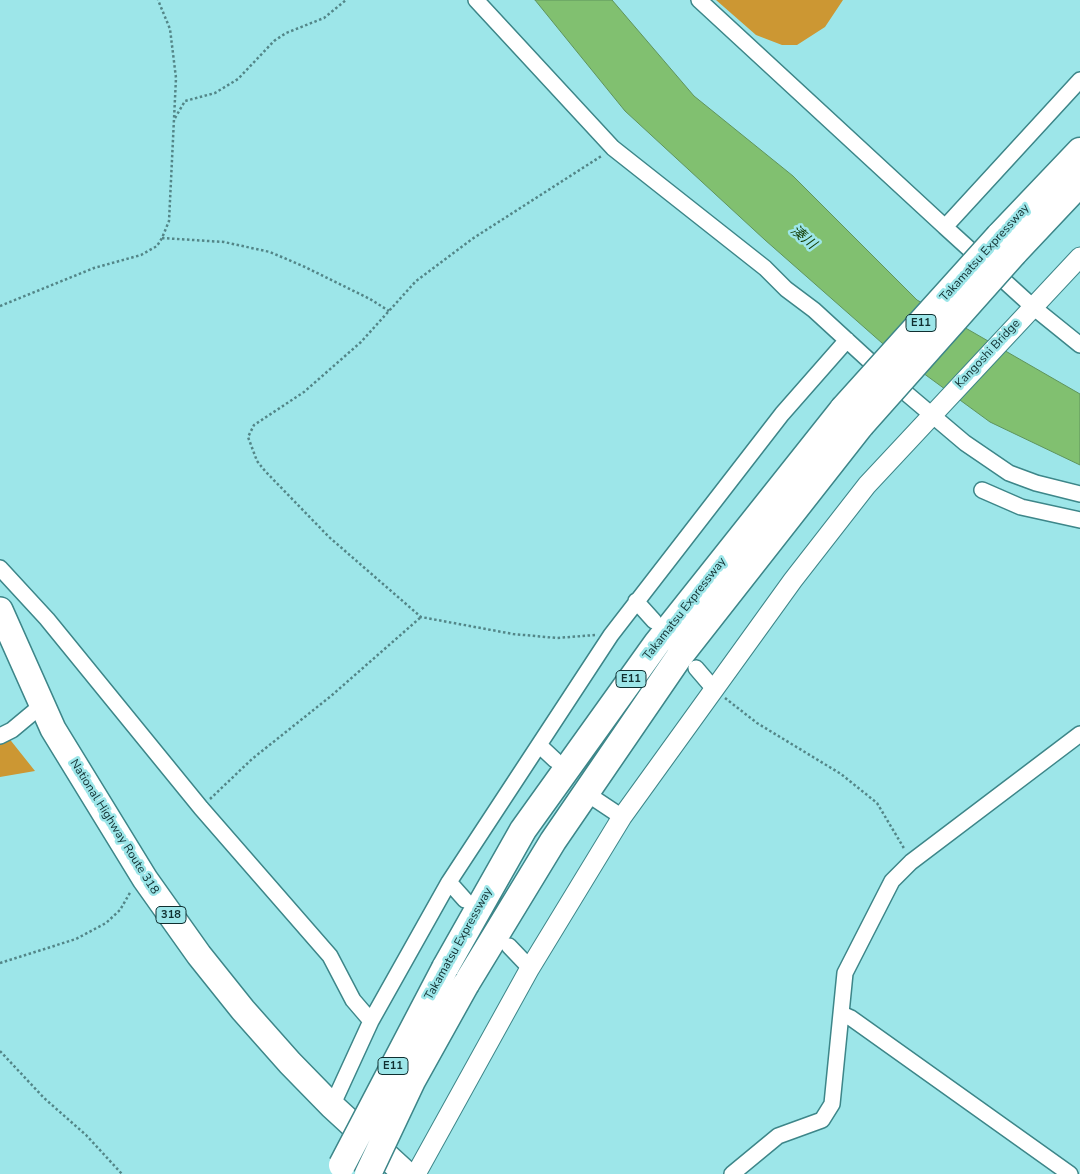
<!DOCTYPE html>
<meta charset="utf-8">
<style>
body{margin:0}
canvas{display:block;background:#9de6e9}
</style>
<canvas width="1080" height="1174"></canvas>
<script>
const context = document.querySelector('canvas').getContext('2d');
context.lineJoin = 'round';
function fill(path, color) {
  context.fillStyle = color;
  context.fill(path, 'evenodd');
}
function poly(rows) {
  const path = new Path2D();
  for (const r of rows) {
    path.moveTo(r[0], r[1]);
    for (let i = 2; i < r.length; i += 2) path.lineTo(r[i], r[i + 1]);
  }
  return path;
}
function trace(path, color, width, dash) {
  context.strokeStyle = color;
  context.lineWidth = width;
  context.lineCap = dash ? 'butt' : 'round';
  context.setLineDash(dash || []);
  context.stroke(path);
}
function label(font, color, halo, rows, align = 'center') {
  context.font = font + ' "Nunito Sans","Noto Sans JP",sans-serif';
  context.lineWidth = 5;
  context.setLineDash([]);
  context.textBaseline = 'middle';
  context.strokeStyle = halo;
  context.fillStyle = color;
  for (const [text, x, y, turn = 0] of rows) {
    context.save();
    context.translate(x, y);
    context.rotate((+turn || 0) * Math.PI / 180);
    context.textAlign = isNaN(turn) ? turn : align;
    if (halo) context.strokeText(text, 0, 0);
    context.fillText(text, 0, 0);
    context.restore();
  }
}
fill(poly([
 [716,0,843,0,825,27,797,45,782,45,756,35],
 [0,727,35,771,0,777]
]), '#cc9733');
const water = poly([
 [535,0,612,0,694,96,793,176,917,300,1080,394,1080,465,990,422,882,343,765,240,625,111,535,0]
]);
fill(water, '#81c070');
trace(water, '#5f945d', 1);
const minor = poly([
 [476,0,613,148,765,268,786,289,814,310,887,377,965,443,1009,473,1036,483,1080,494],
 [699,0,945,227],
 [1080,80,945,227,1033,307,1080,345],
 [982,490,1021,507,1080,520],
 [0,568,47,619,201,808,330,956,353,1000,371,1021],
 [636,601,654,621],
 [696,668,714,689],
 [0,736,12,730,42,705],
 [539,745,555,760],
 [595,799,622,817],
 [449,882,465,900],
 [509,946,530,968],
 [842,1014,851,1018,1070,1174],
 [332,1106,371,1021,449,882,611,635,782,414,847,340],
 [732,1174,778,1136,822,1120,832,1104,845,973,892,881,911,862,1080,734]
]);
const tertiary = poly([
 [416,1174,530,968,622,817,793,580,867,485,1080,257]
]);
const trunk = poly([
 [0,610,53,729,145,879,199,955,243,1010,290,1063,332,1106,406,1174]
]);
const motorway = poly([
 [999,236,1080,151],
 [1014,253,1080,183],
 [445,968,523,830,657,643,843,409],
 [466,984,553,841,679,657,861,425]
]);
trace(minor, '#3d8689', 18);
trace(tertiary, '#3d8689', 21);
trace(trunk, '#3d8689', 28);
trace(motorway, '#3d8689', 29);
trace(poly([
 [175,118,185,101,215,93,238,79,274,41,286,33,324,18,346,0],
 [162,238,224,242,270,252,305,267,370,299,389,311],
 [0,306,94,268,141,255,157,246,162,238,169,221,176,78,170,29,158,0],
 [595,635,557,638,513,634,421,617,329,537,265,471,257,461,248,437,254,425,304,392,361,342,416,281,472,239,603,155],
 [725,698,757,723,841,774,877,803,905,850],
 [210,799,252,759,331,696,421,617],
 [0,963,76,939,106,923,120,910,131,891],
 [0,1051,44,1098,86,1135,122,1174]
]), '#538688', 2.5, [2.5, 2.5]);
trace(minor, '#fff', 15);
trace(tertiary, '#fff', 19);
trace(trunk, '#fff', 25);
trace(motorway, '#fff', 26);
const motorwayBridge = poly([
 [843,409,999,236],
 [861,425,1014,253],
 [342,1165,445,968],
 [368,1174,412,1081,466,984]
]);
trace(motorwayBridge, '#3d8689', 29, []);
trace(motorwayBridge, '#fff', 26);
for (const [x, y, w] of [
 [921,323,30],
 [631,679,30],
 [171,915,30],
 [393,1066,30]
]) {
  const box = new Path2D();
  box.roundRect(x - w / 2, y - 8.5, w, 17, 4);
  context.fillStyle = '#9de6e9';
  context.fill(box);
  trace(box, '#102f30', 1);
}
label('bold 11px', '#102f30', null, [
 ["E11",921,323],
 ["E11",631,679],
 ["318",171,915],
 ["E11",393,1066]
]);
label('12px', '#102f30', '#9de6e9', [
 ["Takamatsu Expressway",985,253,-48],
 ["Kangoshi Bridge",988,354,-47],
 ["Takamatsu Expressway",685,609,-52],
 ["National Highway Route 318",114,827,58],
 ["Takamatsu Expressway",459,944,-61]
]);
label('italic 14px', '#133d04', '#9de6e9', [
 ["湊川",803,238,40]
]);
</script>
